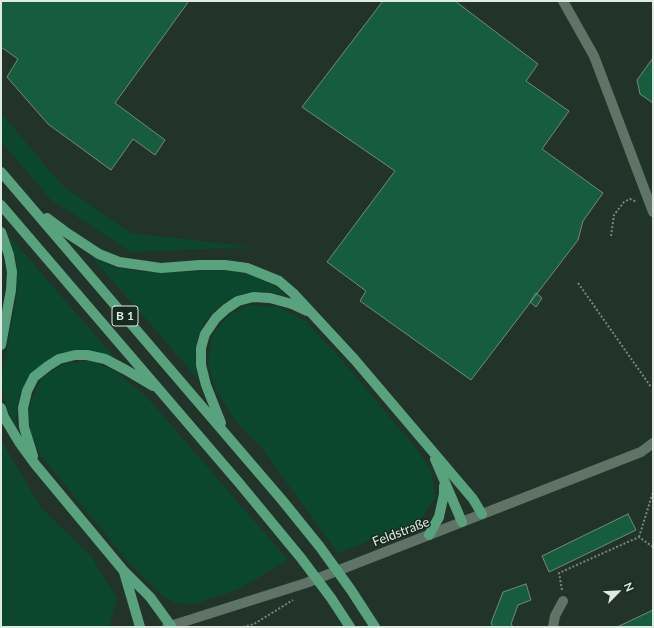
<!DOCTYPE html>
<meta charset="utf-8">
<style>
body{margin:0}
#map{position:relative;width:654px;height:628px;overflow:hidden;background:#22342a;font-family:Lato,sans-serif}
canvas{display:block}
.frame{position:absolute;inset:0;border:2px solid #deeae3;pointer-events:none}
.north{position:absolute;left:598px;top:572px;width:40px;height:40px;-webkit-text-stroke:3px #182a20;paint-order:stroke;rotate:66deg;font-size:11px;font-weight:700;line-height:16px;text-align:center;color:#deeae3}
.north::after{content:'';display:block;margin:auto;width:14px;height:18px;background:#deeae3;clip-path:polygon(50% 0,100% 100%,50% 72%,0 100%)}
</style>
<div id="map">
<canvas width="654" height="628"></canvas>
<div class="frame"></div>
<div class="north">N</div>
</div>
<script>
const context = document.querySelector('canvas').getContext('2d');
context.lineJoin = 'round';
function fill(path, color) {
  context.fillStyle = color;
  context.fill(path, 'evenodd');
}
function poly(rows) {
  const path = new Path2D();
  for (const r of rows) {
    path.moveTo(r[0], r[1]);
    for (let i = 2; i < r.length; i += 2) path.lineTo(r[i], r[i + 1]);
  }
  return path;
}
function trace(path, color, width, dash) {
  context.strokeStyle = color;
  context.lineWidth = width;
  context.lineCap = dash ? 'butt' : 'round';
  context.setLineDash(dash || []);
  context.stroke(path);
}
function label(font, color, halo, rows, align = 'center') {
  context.font = font + ' Lato,sans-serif';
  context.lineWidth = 3;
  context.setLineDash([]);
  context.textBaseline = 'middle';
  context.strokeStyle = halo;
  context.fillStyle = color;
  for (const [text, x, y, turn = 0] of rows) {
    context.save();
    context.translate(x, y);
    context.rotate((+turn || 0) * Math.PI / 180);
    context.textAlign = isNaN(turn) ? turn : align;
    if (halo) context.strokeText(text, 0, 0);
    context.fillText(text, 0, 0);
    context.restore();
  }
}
fill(poly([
 [1,113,63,186,131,233,254,247,131,252,50,199,1,141],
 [9,236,117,360,96,352,69,352,48,359,29,376,19,395,16,419,17,429,7,409,1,381,17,296,17,264],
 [91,256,113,267,140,272,180,272,228,270,252,275,276,287,289,298,271,292,249,292,223,303,204,322,196,344,195,364,199,380],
 [248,305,278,307,305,321,334,351,416,448,432,472,435,497,419,522,338,553,261,447,234,419,216,390,208,364,212,335,227,317],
 [91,361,115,371,145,395,288,560,237,590,195,604,176,603,164,597,129,563,41,456,30,432,29,406,41,379,63,364],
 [1,440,42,509,91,556,117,599,109,627,1,627]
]), '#0b472c');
const building = poly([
 [1,1,189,1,115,103,165,140,155,155,133,139,111,170,48,124,7,77,18,59,1,47,1,1],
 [383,1,455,1,538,64,526,81,569,111,542,149,603,193,583,221,578,240,471,380,360,301,366,291,327,262,395,171,302,107,383,1],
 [653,58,653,103,640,94,637,80,653,58],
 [536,293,542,298,536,307,530,302,536,293],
 [628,514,636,530,549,572,542,556,628,514],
 [526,584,531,600,518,605,511,624,513,627,493,627,491,623,503,592,526,584],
 [653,610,653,627,617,627,653,610]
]);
fill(building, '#165d3d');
trace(building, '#74897c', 1);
trace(poly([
 [611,236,614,215,624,202,630,199,637,202],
 [578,283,651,387],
 [639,537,653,492],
 [562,590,559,573,639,537,653,547],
 [243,627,254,624,293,600]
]), '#77867e', 2, [2, 2]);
trace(poly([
 [563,1,594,56,653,212],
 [553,627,555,616,563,601]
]), '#5f7467', 10);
trace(poly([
 [167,627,306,583,641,452,653,443]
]), '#5f7467', 10);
trace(poly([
 [1,172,282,500,320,547,351,590,375,627],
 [1,205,240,484,301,558,331,598,350,627],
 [47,218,67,233,99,254,119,262,161,268,200,265,225,265,247,268,279,281,293,293,355,360,473,499,482,514],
 [1,232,9,255,12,272,11,290,1,345],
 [1,408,4,417,19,442,35,464,123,570,150,597,171,626],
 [221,423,206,385,201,365,201,348,205,334,216,318,226,309,238,301,253,297,270,298,292,304,307,311],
 [33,456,24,427,23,408,27,391,34,377,48,366,59,359,75,355,87,355,105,359,126,370,153,386],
 [435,459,462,522],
 [429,535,439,517,444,494,444,486],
 [124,572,140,627]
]), '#58a37d', 10);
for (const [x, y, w] of [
 [125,316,26]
]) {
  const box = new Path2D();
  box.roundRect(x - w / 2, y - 10, w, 20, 3);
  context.fillStyle = '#182a20';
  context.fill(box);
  trace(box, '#deeae3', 1);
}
label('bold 12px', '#deeae3', null, [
 ["B 1",125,316]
]);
label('13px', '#deeae3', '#182a20', [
 ["Feldstraße",401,532,-21]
]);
</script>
